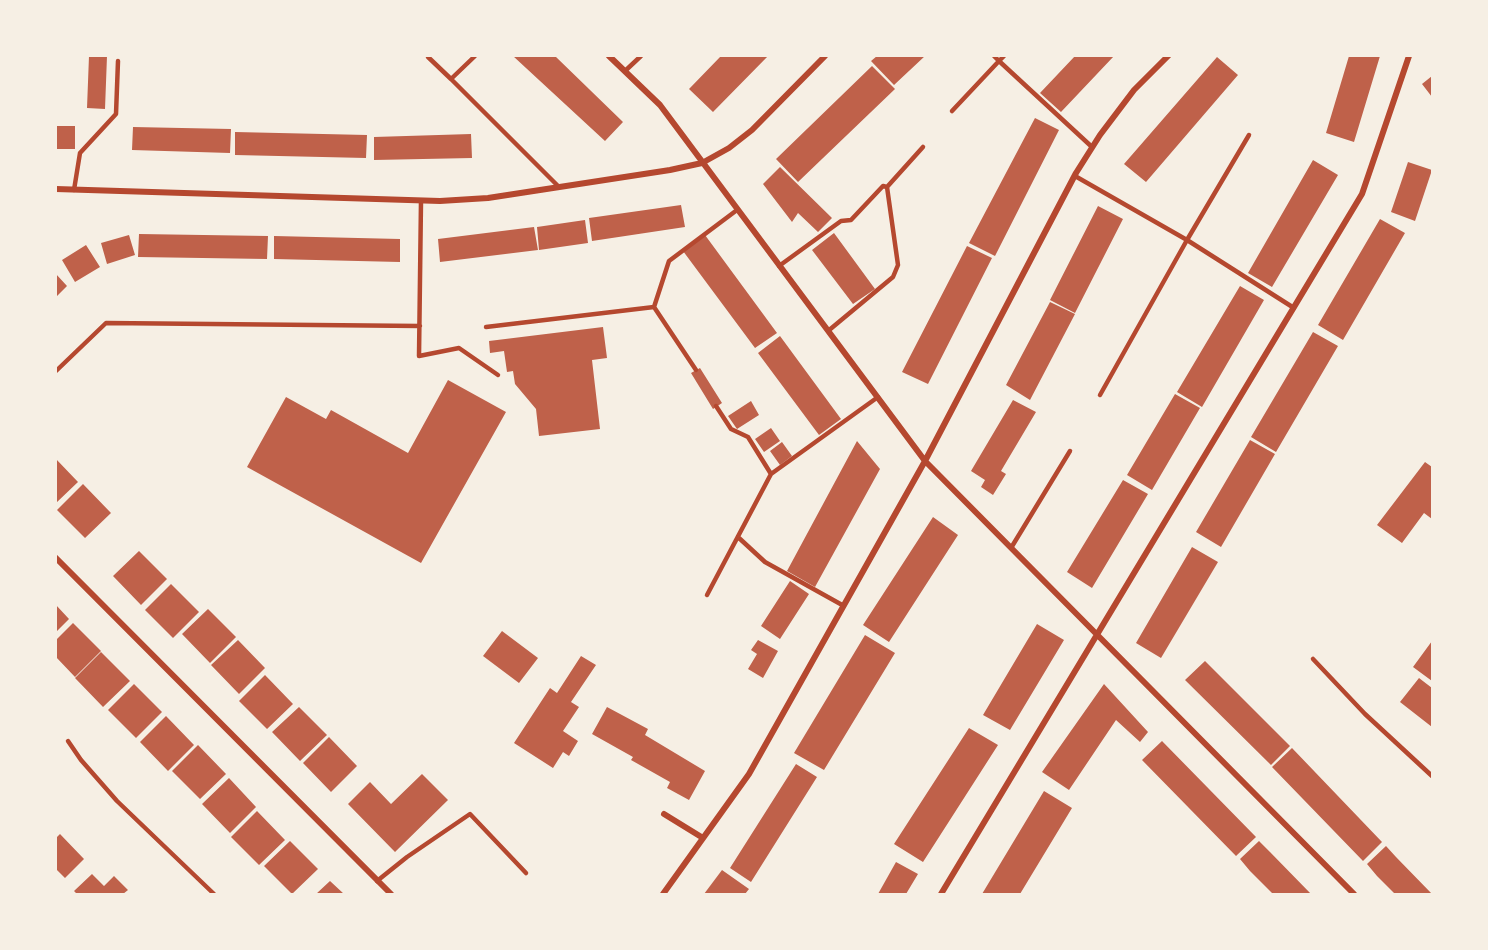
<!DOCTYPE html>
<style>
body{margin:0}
#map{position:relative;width:1488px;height:950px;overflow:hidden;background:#f6efe4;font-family:Figtree,sans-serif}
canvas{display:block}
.frame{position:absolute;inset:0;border:57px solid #f6efe4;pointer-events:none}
</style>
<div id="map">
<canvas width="1488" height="950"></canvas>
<div class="frame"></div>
</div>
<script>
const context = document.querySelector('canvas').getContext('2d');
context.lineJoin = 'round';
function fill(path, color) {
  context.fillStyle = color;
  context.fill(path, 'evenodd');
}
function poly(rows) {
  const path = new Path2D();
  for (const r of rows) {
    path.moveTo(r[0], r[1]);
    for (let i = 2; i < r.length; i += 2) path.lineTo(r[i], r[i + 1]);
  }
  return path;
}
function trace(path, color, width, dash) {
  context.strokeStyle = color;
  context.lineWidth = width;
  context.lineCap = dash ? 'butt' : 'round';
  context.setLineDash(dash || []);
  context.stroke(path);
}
fill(poly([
 [89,56,107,56,105,109,87,108],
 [513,56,555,56,623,122,605,141],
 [721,56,768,56,713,112,689,89],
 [877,56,925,56,894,85,871,61],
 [1075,56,1114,56,1061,112,1040,93],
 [1349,56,1380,56,1354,142,1326,133],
 [1217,57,1238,75,1146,182,1124,164],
 [872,66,895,89,798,182,776,159],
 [1432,76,1432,97,1422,84],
 [1035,118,1059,130,995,256,969,243],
 [56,126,75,126,75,149,56,149],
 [133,127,231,129,230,153,132,150],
 [235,132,367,135,366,158,235,155],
 [471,134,472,158,374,160,374,137],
 [1313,160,1338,175,1272,287,1248,273],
 [1408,162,1432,170,1415,221,1391,212],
 [780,167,832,218,818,232,798,213,792,222,763,184],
 [681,205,685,227,592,241,589,218],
 [1098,206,1123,219,1075,313,1050,300],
 [1380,219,1405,233,1343,340,1318,325],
 [585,220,588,243,539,250,537,227],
 [534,227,538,250,440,262,438,239],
 [834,233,875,289,853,304,812,250],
 [139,234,268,236,267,259,138,257],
 [129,235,135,255,107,264,101,243],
 [705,235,777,333,755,348,683,251],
 [274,236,400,239,400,262,274,259],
 [86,245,100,267,75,282,62,260],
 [967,246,992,258,928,384,902,372],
 [56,274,67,286,56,297],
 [1240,286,1264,300,1202,407,1177,392],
 [1050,302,1075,314,1030,400,1006,385],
 [603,327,607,358,592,360,600,429,539,436,536,409,515,384,513,371,507,372,504,351,490,353,489,341],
 [1313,332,1338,346,1276,452,1251,437],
 [780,336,841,419,819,435,758,353],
 [700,368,722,403,713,409,691,373],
 [448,380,506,412,421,563,247,467,286,397,326,419,331,410,408,453],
 [1175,394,1200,408,1152,490,1127,475],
 [1013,400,1036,412,1001,471,1006,474,993,495,981,487,985,480,971,471],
 [751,401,759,415,737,429,728,416],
 [771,428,780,441,764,452,755,439],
 [1250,440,1275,454,1221,547,1196,532],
 [857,441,880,469,815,587,787,571],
 [782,442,792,456,780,465,770,451],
 [56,459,78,482,56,503],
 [1425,462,1432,467,1432,519,1424,513,1402,543,1377,525],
 [1123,480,1148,494,1092,588,1067,572],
 [83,484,111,513,85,538,57,510],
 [933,517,958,535,889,642,863,625],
 [1192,547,1218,562,1161,658,1136,643],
 [139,551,167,579,141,605,113,576],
 [790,581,809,594,780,639,761,626],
 [171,584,199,612,173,638,145,610],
 [56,605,69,619,56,632],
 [208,609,236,637,210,663,182,634],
 [73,623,101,651,75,677,56,657,56,640],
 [1037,624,1064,640,1010,730,983,715],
 [502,631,538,658,519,683,483,656],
 [865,635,895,653,824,770,794,753],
 [238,640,265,668,239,694,211,665],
 [758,640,778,651,763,678,748,669,757,654,751,650],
 [1432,641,1432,681,1413,667],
 [101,652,130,681,103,707,75,678],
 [581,656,596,665,571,702,579,707,563,731,578,741,569,756,563,752,553,768,514,743,550,688,557,693],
 [1205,661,1290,746,1271,765,1185,680],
 [265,675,293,704,267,729,239,701],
 [1419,678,1432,688,1432,727,1400,702],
 [134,684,162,712,136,738,108,710],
 [1104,684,1148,732,1140,742,1116,720,1069,790,1042,772],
 [299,707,327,735,300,761,272,732],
 [607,707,648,729,645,735,705,771,689,800,667,788,670,782,631,760,633,757,592,734],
 [166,716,194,745,168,771,140,742],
 [969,728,998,745,923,862,894,844],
 [329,737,357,766,331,792,303,763],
 [1162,741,1256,837,1236,856,1142,760],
 [198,745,226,774,200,799,172,771],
 [1292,748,1382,842,1363,861,1272,767],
 [796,764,817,777,751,882,730,868],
 [422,774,448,800,395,852,348,804,370,782,391,804],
 [229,778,256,807,230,833,202,804],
 [1044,791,1072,808,1020,894,982,894],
 [257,811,285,840,259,865,231,837],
 [60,834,84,859,65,878,56,869,56,838],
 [290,841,318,869,292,894,264,866],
 [1259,841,1270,852,1311,894,1273,894,1250,871,1240,859],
 [1386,846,1396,857,1432,894,1395,894,1377,876,1367,864],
 [896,862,918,874,906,894,878,894],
 [722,870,749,889,745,894,704,894],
 [92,874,104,886,114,876,128,890,123,894,77,894,74,891],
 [330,881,344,894,316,894]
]), '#bf614a');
trace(poly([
 [994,56,999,61,1004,56],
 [428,57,451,79,475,56],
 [625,71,641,56],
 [451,79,559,187],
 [952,111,999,61,1092,147],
 [1075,176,1187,240,1249,135],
 [74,190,80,153,116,114,118,61],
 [421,201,419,356,459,348,498,375],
 [779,266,841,221,851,220,883,186,887,187],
 [654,307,669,261,737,210],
 [486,327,654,307,696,370],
 [828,331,893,277,898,265,887,187,923,147],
 [56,371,106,323,420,326],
 [1100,395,1187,240,1294,308],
 [771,474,878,397],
 [739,538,765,562,844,606],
 [1011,548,1070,451],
 [707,595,771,474,748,437,731,429,716,406],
 [1313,659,1365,714,1432,776],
 [68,741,81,760,117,801,214,894],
 [377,881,407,857,470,814,526,873]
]), '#b5482f', 4.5);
trace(poly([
 [609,56,660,105,925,461,1354,894],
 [56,189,440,201,488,198,670,170,702,163,729,148,752,130,825,56],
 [56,558,391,894],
 [664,814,703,838],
 [663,894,749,774,925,461,1076,173,1100,135,1134,90,1168,56],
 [941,894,1362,194,1409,56]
]), '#b5482f', 6);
</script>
